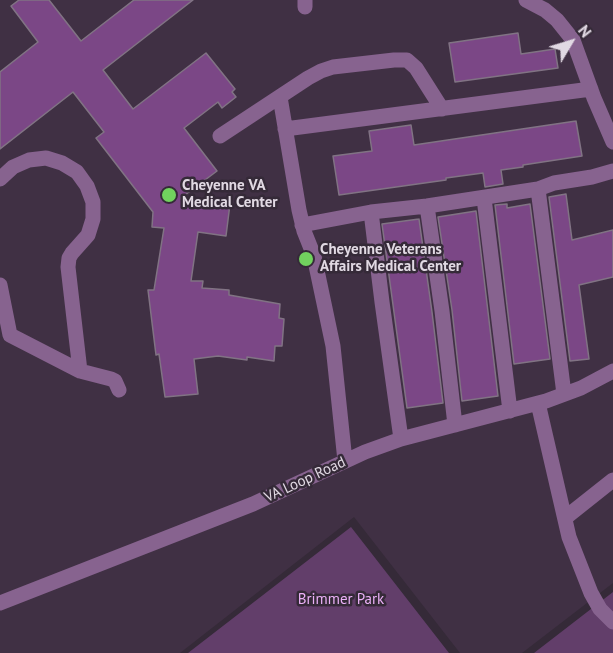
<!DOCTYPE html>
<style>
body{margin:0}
#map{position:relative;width:613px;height:653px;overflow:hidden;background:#352a38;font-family:"PT Sans",sans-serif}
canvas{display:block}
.north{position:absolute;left:541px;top:12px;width:60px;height:60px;-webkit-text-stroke:4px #352a38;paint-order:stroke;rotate:52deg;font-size:16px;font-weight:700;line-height:24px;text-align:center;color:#e1d9e3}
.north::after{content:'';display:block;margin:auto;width:21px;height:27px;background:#e1d9e3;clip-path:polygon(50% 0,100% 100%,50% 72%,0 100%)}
</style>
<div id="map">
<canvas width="613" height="653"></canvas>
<div class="north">N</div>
</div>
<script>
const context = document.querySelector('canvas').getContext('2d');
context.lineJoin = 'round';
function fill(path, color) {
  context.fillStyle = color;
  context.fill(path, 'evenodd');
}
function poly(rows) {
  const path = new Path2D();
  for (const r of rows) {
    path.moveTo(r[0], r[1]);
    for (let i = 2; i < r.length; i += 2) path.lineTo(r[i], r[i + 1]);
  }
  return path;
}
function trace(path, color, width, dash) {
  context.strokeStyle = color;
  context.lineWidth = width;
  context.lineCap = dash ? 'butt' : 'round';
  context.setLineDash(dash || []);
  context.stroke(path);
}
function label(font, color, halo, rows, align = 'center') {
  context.font = font + ' "PT Sans",sans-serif';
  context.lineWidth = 5;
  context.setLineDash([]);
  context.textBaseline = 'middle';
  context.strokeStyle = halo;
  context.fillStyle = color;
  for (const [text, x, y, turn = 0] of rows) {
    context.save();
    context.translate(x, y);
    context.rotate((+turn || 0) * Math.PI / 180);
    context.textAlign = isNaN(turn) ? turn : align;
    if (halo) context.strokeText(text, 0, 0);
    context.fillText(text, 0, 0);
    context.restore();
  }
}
fill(poly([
 [0,0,613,0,613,583,522,653,460,653,354,517,180,653,0,653]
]), '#403044');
fill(poly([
 [351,527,449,653,188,653],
 [613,592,613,653,534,653]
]), '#623e6a');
const building = poly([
 [19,0,49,0,81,41,134,0,193,0,103,70,133,109,206,53,235,89,232,92,236,97,222,108,218,102,184,128,217,171,181,198,230,204,226,236,198,232,191,281,203,281,202,288,229,290,229,295,280,304,279,318,284,319,282,346,275,346,274,361,247,357,247,360,218,356,194,359,198,394,165,397,159,354,156,355,148,290,154,290,164,228,152,227,153,212,96,138,104,132,73,92,0,149,0,72,38,42,11,6,19,0],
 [518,33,521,54,555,49,558,68,455,82,449,43,518,33],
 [576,121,582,156,523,165,523,167,501,170,503,184,485,187,483,173,446,178,446,180,339,195,333,156,372,151,369,131,411,125,414,145,576,121],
 [566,194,572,240,613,230,613,277,579,285,589,359,570,361,549,197,566,194],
 [507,204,507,208,530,204,550,359,514,364,495,205,507,204],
 [476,211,498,396,462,401,452,310,438,217,476,211],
 [419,219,432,312,443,403,407,408,382,224,419,219]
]);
fill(building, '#7b4786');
trace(building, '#817384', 1.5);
trace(poly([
 [305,0,305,7],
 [526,0,545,10,557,20,573,40,594,98,613,142],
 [280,97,299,210,304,231,314,256,333,346,345,461],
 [285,129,591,89],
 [220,136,308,78,321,71,333,67,394,60,407,60,416,68,442,109],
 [0,179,13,167,29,160,46,158,62,163,77,172,87,186,93,202,93,219,88,235,72,253,69,258,68,267,80,371],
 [538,189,564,394],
 [484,198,510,411],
 [427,206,442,311,455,425],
 [371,212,382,302,401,439],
 [302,225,371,212,427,206,538,189,554,183,592,177,613,171],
 [0,285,10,335,80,371,111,379,115,381,119,390],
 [538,403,569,537,591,593,600,609,613,622],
 [565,518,613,480],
 [0,603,253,504,365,452,401,439,546,401,581,388,613,371]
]), '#87638f', 15);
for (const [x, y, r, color] of [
 [169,195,8,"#71d25e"],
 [306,259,8,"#71d25e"]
]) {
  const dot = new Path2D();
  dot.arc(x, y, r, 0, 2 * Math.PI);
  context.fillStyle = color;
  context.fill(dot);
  trace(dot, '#352a38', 2);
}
label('bold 15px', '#e1d9e3', '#352a38', [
 ["Cheyenne VA",182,186],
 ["Medical Center",182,203],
 ["Cheyenne Veterans",320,250],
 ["Affairs Medical Center",320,267]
], 'left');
label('15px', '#e1d9e3', '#352a38', [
 ["VA Loop Road",305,480,-25]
]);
label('15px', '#ebb0f7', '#352a38', [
 ["Brimmer Park",341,600]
]);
</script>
